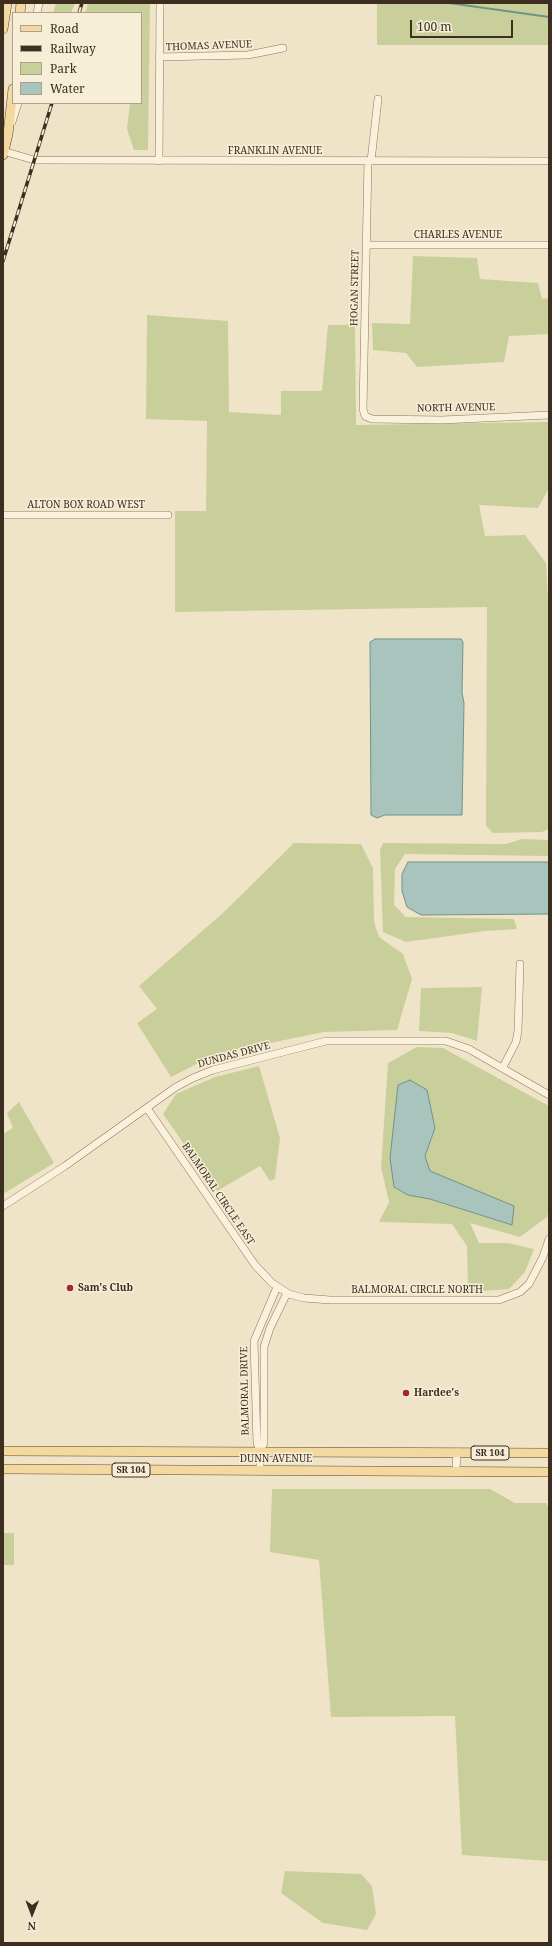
<!DOCTYPE html>
<style>
body{margin:0}
#map{position:relative;width:552px;height:1946px;overflow:hidden;background:#f0e4c8;font-family:"Noto Serif",serif}
canvas{display:block}
.frame{position:absolute;inset:0;border:4px solid #3d2e20;pointer-events:none}
.legend{position:absolute;left:12px;top:12px;width:130px;height:92px;box-sizing:border-box;background:#f7eed8;border:1px solid #ada18e;margin:0;padding:5px 7px;list-style:none;font-size:12px;color:#3d2e20}
.legend li{display:flex;align-items:center;gap:8px;height:20px}
.legend b{width:20px;border:1px solid #ada18e}
.north{position:absolute;left:12px;top:1894px;width:40px;height:40px;-webkit-text-stroke:3px #f7eed8;paint-order:stroke;rotate:181deg;font-size:11px;font-weight:700;line-height:16px;text-align:center;color:#3d2e20}
.north::after{content:'';display:block;margin:auto;width:14px;height:18px;background:#3d2e20;clip-path:polygon(50% 0,100% 100%,50% 72%,0 100%)}
.scale{position:absolute;left:410px;top:20px;width:103px;height:18px;box-sizing:border-box;border:2px solid #3d2e20;border-top:0;padding-left:5px;font-size:12px;line-height:14px;white-space:nowrap;color:#3d2e20;-webkit-text-stroke:3px #f7eed8;paint-order:stroke}
</style>
<div id="map">
<canvas width="552" height="1946"></canvas>
<div class="frame"></div>
<ul class="legend">
<li><b style="height:5px;background:#f3d9a0"></b>Road</li>
<li><b style="height:5px;background:#3d2e20"></b>Railway</li>
<li><b style="height:11px;background:#c9cf9b"></b>Park</li>
<li><b style="height:11px;background:#a9c4bc"></b>Water</li>
</ul>
<div class="north">N</div>
<div class="scale">100 m</div>
</div>
<script>
const context = document.querySelector('canvas').getContext('2d');
context.lineJoin = 'round';
function fill(path, color) {
  context.fillStyle = color;
  context.fill(path, 'evenodd');
}
function poly(rows) {
  const path = new Path2D();
  for (const r of rows) {
    path.moveTo(r[0], r[1]);
    for (let i = 2; i < r.length; i += 2) path.lineTo(r[i], r[i + 1]);
  }
  return path;
}
function trace(path, color, width, dash) {
  context.strokeStyle = color;
  context.lineWidth = width;
  context.lineCap = dash ? 'butt' : 'round';
  context.setLineDash(dash || []);
  context.stroke(path);
}
function label(font, color, halo, rows, align = 'center') {
  context.font = font + ' "Noto Serif",serif';
  context.lineWidth = 3;
  context.setLineDash([]);
  context.textBaseline = 'middle';
  context.strokeStyle = halo;
  context.fillStyle = color;
  for (const [text, x, y, turn = 0] of rows) {
    context.save();
    context.translate(x, y);
    context.rotate((+turn || 0) * Math.PI / 180);
    context.textAlign = isNaN(turn) ? turn : align;
    if (halo) context.strokeText(text, 0, 0);
    context.fillText(text, 0, 0);
    context.restore();
  }
}
fill(poly([
 [56,3,75,3,71,13,53,13],
 [88,3,150,3,148,150,134,150,127,129,130,103,141,103,141,13,85,13],
 [377,3,549,3,549,45,377,45],
 [413,256,477,258,480,279,538,283,542,299,549,298,549,334,509,336,504,362,417,367,406,353,373,350,372,323,410,324],
 [147,315,228,321,229,412,281,415,281,391,322,391,328,325,355,325,356,425,549,422,549,488,538,508,479,505,485,536,525,535,546,563,549,622,549,829,542,832,493,833,486,826,487,607,175,612,175,511,206,511,207,421,146,419],
 [522,839,549,840,549,856,405,854,395,869,394,905,406,917,514,919,517,929,485,931,406,942,383,932,380,850,383,843,506,844],
 [294,843,361,844,373,868,374,922,379,937,403,954,412,979,397,1030,324,1032,216,1054,171,1077,137,1023,157,1009,139,986,224,912],
 [482,987,477,1041,452,1033,419,1031,421,988],
 [417,1047,443,1048,549,1106,549,1208,547,1217,520,1237,470,1223,479,1243,508,1243,534,1249,525,1272,509,1289,468,1292,467,1246,452,1224,379,1222,389,1202,381,1167,388,1063],
 [435,1128,425,1156,430,1172,513,1206,511,1225,430,1199,408,1195,394,1187],
 [259,1066,280,1138,275,1179,270,1181,260,1166,217,1191,163,1114,176,1094,215,1077],
 [19,1102,54,1163,3,1194,3,1134,13,1128,7,1113],
 [272,1489,490,1489,515,1503,546,1503,549,1509,549,1861,462,1855,455,1716,331,1717,319,1560,270,1552],
 [3,1533,14,1533,14,1565,3,1565],
 [285,1871,361,1874,372,1886,376,1914,367,1930,323,1923,281,1893]
]), '#c9cf9b');
const water = poly([
 [375,639,461,639,463,642,462,693,464,703,462,815,385,815,377,818,371,815,370,642,375,639],
 [408,862,549,862,549,914,421,915,407,907,402,891,402,874,408,862],
 [410,1080,427,1090,435,1128,425,1156,430,1171,514,1206,512,1225,430,1199,408,1195,394,1187,390,1158,398,1085,410,1080]
]);
fill(water, '#a9c4bc');
trace(water, '#6f938a', 1);
trace(poly([
 [449,3,549,17]
]), '#6f938a', 2);
const minor = poly([
 [37,13,39,3],
 [159,57,248,55,283,48],
 [12,122,18,103],
 [3,151,34,160,549,161],
 [159,161,160,3],
 [368,161,363,409,365,416,372,419,442,420,549,415],
 [371,161,378,99],
 [366,245,549,245],
 [3,515,168,515],
 [503,1067,516,1042,518,1031,520,964],
 [147,1108,255,1265,272,1283,289,1294,304,1298,330,1300,499,1300,520,1292,529,1284,543,1257,549,1239],
 [3,1206,65,1166,176,1087,193,1078,213,1070,326,1041,446,1041,469,1049,549,1095],
 [260,1451,257,1443,254,1341,277,1287],
 [260,1470,260,1451,264,1443,264,1347,270,1328,287,1293],
 [456,1470,457,1452]
]);
const major = poly([
 [20,13,21,3],
 [3,29,7,3],
 [3,155,8,134,13,89],
 [3,1451,549,1453],
 [3,1469,549,1472]
]);
trace(minor, '#8d765c', 8);
trace(major, '#5b4430', 10);
trace(minor, '#faf1dc', 7);
trace(major, '#f3d9a0', 9);
const rail = poly([
 [79,13,82,3],
 [3,261,52,103]
]);
trace(rail, '#3d2e20', 3.5);
trace(rail, '#f7eed8', 2, [6]);
for (const [x, y, r, color] of [
 [70,1288,4,"#9e2a2b"],
 [406,1393,4,"#9e2a2b"]
]) {
  const dot = new Path2D();
  dot.arc(x, y, r, 0, 2 * Math.PI);
  context.fillStyle = color;
  context.fill(dot);
  trace(dot, '#f7eed8', 1.5);
}
for (const [x, y, w] of [
 [490,1453,38],
 [131,1470,38]
]) {
  const box = new Path2D();
  box.roundRect(x - w / 2, y - 7, w, 14, 3);
  context.fillStyle = '#f7eed8';
  context.fill(box);
  trace(box, '#3d2e20', 1);
}
label('bold 9px', '#3d2e20', null, [
 ["SR 104",490,1453],
 ["SR 104",131,1470]
]);
label('10px', '#3d2e20', '#f7eed8', [
 ["THOMAS AVENUE",209,46,-2],
 ["FRANKLIN AVENUE",275,151],
 ["CHARLES AVENUE",458,235],
 ["HOGAN STREET",355,288,-89],
 ["NORTH AVENUE",456,408,-1],
 ["ALTON BOX ROAD WEST",86,505],
 ["DUNDAS DRIVE",234,1055,-15],
 ["BALMORAL CIRCLE EAST",218,1194,56],
 ["BALMORAL CIRCLE NORTH",417,1290],
 ["BALMORAL DRIVE",245,1391,-91],
 ["DUNN AVENUE",276,1459]
]);
label('bold 10px', '#3d2e20', '#f7eed8', [
 ["Sam's Club",78,1288],
 ["Hardee's",414,1393]
], 'left');
</script>
